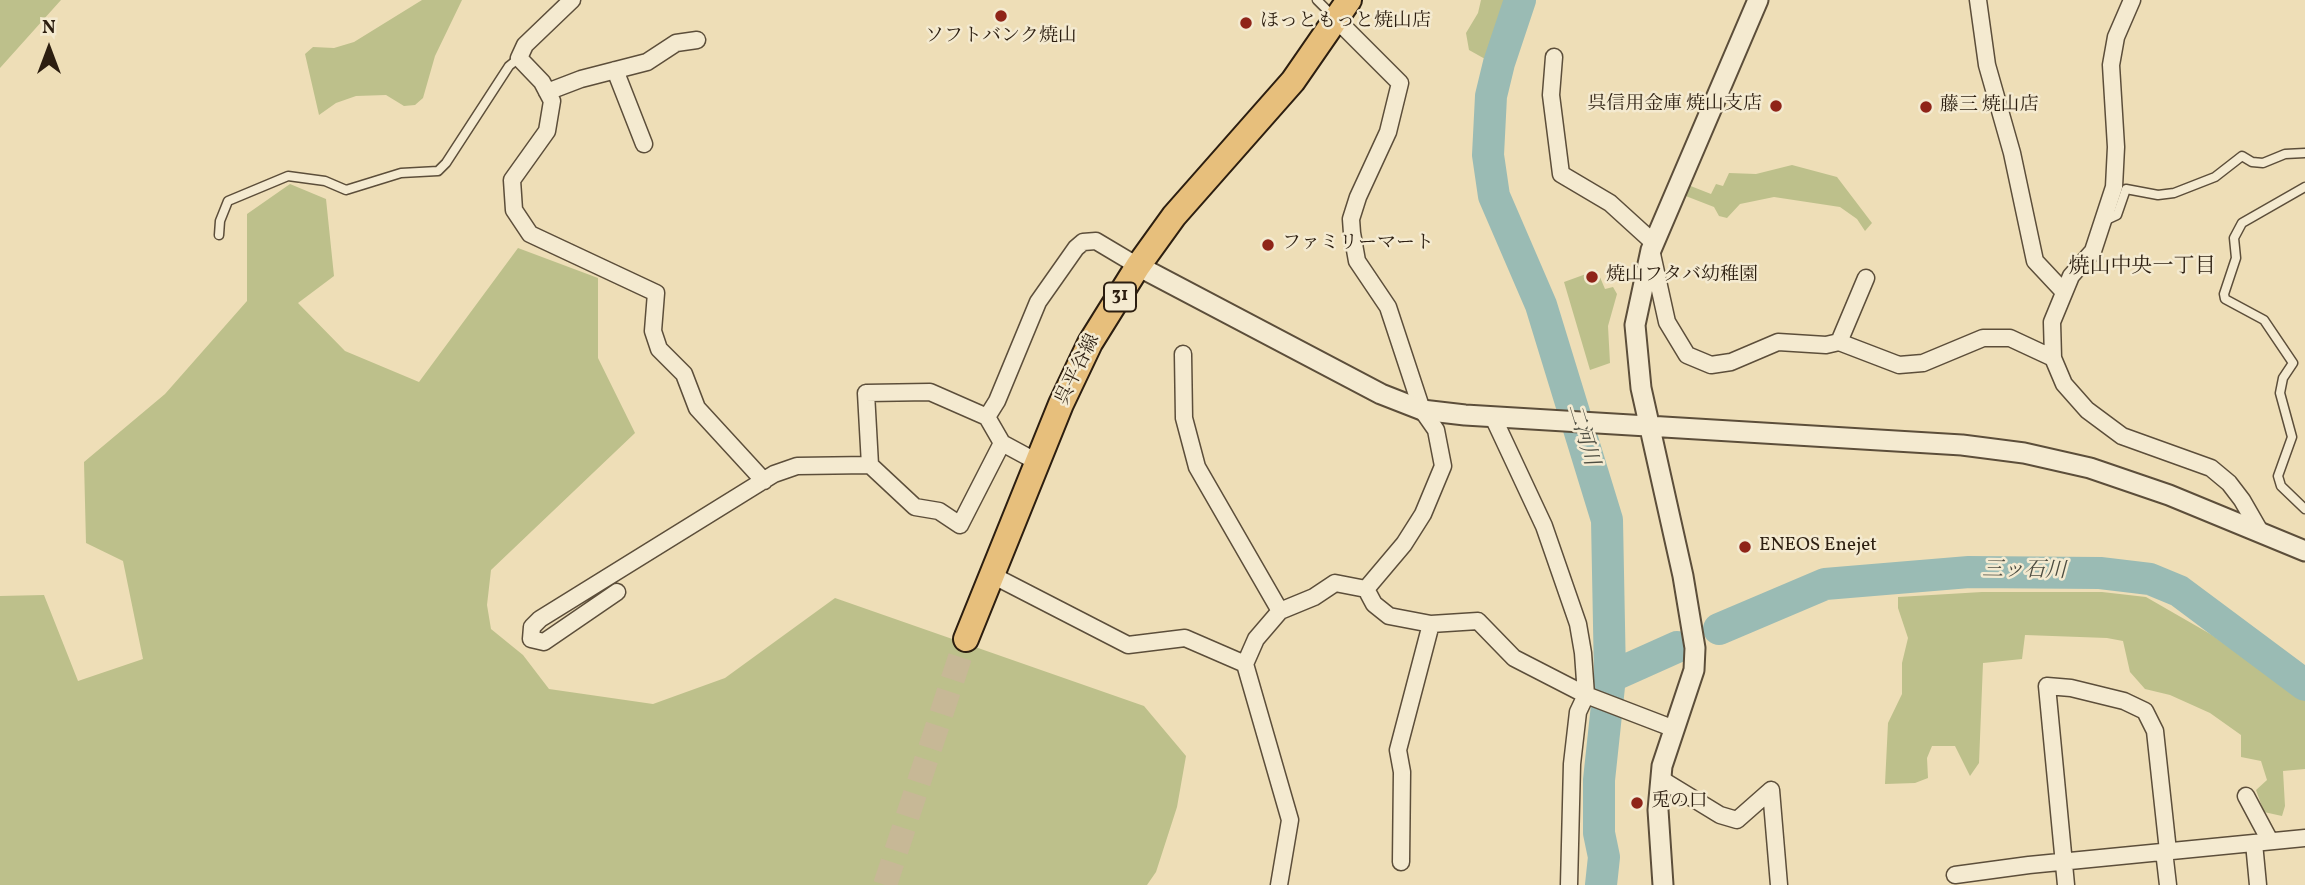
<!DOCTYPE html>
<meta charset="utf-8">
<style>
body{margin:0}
#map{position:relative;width:2305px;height:885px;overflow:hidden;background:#eedeb7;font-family:Vollkorn,serif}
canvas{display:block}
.north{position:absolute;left:14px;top:14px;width:70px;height:70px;-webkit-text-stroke:5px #f4ead0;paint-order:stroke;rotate:0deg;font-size:19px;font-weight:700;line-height:28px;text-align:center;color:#2c1e10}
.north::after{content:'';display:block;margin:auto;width:24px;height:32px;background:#2c1e10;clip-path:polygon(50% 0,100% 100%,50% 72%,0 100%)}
</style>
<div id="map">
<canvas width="2305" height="885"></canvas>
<div class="north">N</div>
</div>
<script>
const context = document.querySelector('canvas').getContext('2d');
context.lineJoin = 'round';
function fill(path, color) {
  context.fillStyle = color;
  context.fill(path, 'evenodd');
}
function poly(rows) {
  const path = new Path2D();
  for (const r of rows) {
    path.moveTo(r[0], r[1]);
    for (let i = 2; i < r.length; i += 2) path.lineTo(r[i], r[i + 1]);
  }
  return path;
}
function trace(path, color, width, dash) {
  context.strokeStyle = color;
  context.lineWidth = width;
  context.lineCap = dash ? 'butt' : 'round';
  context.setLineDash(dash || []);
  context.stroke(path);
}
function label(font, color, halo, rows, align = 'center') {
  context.font = font + ' Vollkorn,"Noto Serif JP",serif';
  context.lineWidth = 5;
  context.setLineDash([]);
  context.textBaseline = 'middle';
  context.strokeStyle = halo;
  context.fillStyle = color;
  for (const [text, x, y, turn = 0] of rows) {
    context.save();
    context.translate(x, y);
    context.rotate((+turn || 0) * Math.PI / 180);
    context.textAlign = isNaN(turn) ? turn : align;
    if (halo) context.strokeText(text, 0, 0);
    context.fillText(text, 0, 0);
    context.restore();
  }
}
fill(poly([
 [0,0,61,0,0,68],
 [422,0,462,0,435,56,423,98,415,105,404,106,386,95,356,96,336,103,319,115,305,54,313,47,334,48,354,42],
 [1481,0,1513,0,1494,64,1469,50,1466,33,1478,13],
 [1792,165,1837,177,1872,223,1865,231,1857,219,1840,207,1774,197,1740,204,1727,218,1719,216,1714,207,1678,193,1683,183,1711,194,1716,184,1723,186,1729,173,1756,174],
 [290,184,326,199,334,276,298,303,345,351,419,382,518,248,598,278,598,358,635,433,491,570,487,605,491,629,523,655,549,689,653,704,725,678,835,598,1144,706,1186,756,1177,807,1156,872,1147,885,0,885,0,596,44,595,78,681,143,659,123,561,86,543,84,462,165,394,247,301,247,214],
 [1597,270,1605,289,1613,287,1617,294,1608,326,1610,363,1590,370,1564,282],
 [1982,592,2102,592,2146,597,2212,635,2274,680,2305,698,2305,769,2283,771,2285,806,2282,816,2264,812,2256,790,2267,780,2261,761,2241,757,2241,735,2210,713,2170,695,2145,689,2130,672,2123,641,2107,638,2025,635,2022,659,1983,663,1979,763,1970,776,1955,746,1932,746,1927,758,1928,778,1915,783,1885,784,1888,723,1902,694,1902,663,1908,638,1898,608,1898,597]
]), '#bdc08b');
trace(poly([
 [1520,0,1499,63,1491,96,1488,155,1494,196,1541,305,1607,520,1610,677,1599,780,1599,833,1604,857,1601,885],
 [1719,629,1825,584,1969,572,2100,573,2150,579,2179,591,2305,685],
 [1610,677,1677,647]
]), '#9abbb4', 32);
trace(poly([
 [885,885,966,639]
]), '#c7b896', 24, [24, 12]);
const service = poly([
 [1317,0,1334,17],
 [2305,187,2242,223,2234,238,2236,258,2224,294,2225,299,2264,320,2293,363,2283,378,2280,393,2292,437,2278,476,2281,486,2305,509],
 [2104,221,2117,215,2126,189,2158,195,2174,193,2215,177,2242,156,2252,162,2263,163,2285,154,2305,153],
 [219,235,220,221,228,201,288,176,325,181,346,190,401,173,438,171,446,163,509,66,519,58]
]);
const minor = poly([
 [572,0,525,45,519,58,542,82,552,101,547,131,512,180,514,210,530,234,656,293,653,331,659,349,684,374,697,408,764,481],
 [1978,0,1987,65,2012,153,2035,261,2064,292],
 [2132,0,2116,37,2111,65,2116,147,2114,187,2093,251,2071,276,2052,322,2053,358,2064,384,2087,410,2122,436,2211,468,2229,483,2242,500,2261,533],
 [1336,19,1400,83,1388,132,1358,197,1351,219,1352,233,1357,261,1388,307,1422,410,1436,430,1443,466,1423,514,1404,544,1366,589],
 [1554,57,1551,95,1561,174,1610,203,1654,243],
 [615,70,644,144],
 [547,92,581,79,647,62,676,43,697,40],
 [1652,254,1667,322,1687,355,1711,365,1731,362,1778,342,1826,345,1839,342,1899,365,1923,363,1983,338,2010,338,2053,358],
 [1839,342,1866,278],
 [1183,354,1184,418,1197,467,1280,611],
 [1493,417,1544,526,1578,624,1583,653,1586,695,1578,712,1572,764,1569,885],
 [1002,443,1039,463],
 [870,465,915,507,939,511,960,525,1002,443,987,417],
 [992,575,1128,645,1185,638,1245,664],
 [1366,589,1374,604,1389,616,1431,624,1478,621,1514,658,1586,695,1672,728],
 [617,592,544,642,531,639,532,627,540,619,774,474,797,466,870,465,866,393,930,392,987,417,997,401,1038,302,1076,248,1083,242,1096,241,1138,266],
 [1661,779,1720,815,1737,820,1771,790,1779,885],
 [2246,796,2270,841],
 [2254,843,2258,885],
 [2164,851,2168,885],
 [1401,862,1402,772,1398,750,1431,624],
 [1955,875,2029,865,2305,838],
 [1279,885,1290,820,1245,664,1256,639,1280,611,1314,597,1335,583,1366,589],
 [2066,885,2047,686,2071,688,2124,701,2145,711,2155,731,2168,851]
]);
const tertiary = poly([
 [1138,266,1381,394,1422,410,1465,415,1962,445,2024,453,2090,468,2169,495,2305,551],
 [1663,885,1658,810,1662,766,1694,670,1695,648,1683,576,1641,388,1635,325,1651,250,1758,0]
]);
const primary = poly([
 [966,639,1061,404,1090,343,1138,266,1174,216,1293,81,1349,0]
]);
trace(service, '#5c4e3a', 11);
trace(minor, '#5c4e3a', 19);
trace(tertiary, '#5c4e3a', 23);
trace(primary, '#2c1e10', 28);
trace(service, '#f4ead0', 8);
trace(minor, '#f4ead0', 16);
trace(tertiary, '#f4ead0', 19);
trace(primary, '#e7bf7c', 24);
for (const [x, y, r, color] of [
 [1001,16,7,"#8f2418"],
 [1246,23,7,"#8f2418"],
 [1776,106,7,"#8f2418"],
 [1926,107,7,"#8f2418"],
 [1268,245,7,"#8f2418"],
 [1592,277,7,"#8f2418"],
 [1745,547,7,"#8f2418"],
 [1637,803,7,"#8f2418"]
]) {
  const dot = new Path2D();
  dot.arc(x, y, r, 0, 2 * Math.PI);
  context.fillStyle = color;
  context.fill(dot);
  trace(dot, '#f4ead0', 2.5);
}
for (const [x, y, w] of [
 [1120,297,32]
]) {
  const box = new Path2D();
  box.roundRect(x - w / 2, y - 14.5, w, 29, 5);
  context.fillStyle = '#f4ead0';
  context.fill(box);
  trace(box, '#2c1e10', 2);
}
label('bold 18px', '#2c1e10', null, [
 ["31",1120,297]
]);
label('19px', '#2c1e10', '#f4ead0', [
 ["ほっともっと焼山店",1260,23],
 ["ソフトバンク焼山",1001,38,"center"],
 ["呉信用金庫 焼山支店",1762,106,"right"],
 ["藤三 焼山店",1940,107],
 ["ファミリーマート",1282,245],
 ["焼山フタバ幼稚園",1606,277],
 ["ENEOS Enejet",1759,547],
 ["兎の口",1651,803]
], 'left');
label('19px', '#2c1e10', '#f4ead0', [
 ["呉平谷線",1079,370,-64]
]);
label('21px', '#2c1e10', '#f4ead0', [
 ["焼山中央一丁目",2142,268]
]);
label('italic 21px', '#4d4d41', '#f4ead0', [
 ["二河川",1581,435,73],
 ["三ッ石川",2024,572,1]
]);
</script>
